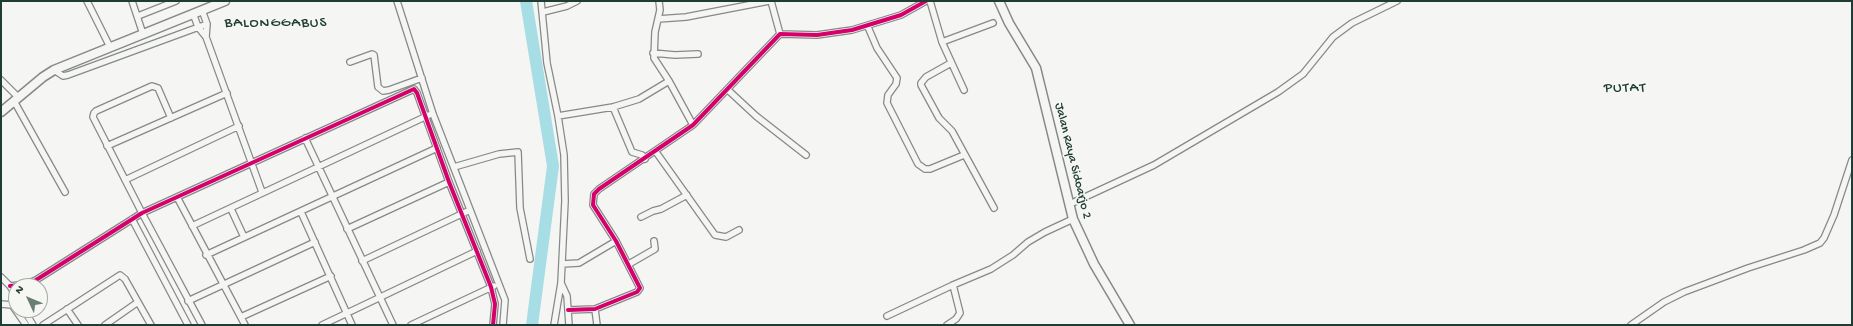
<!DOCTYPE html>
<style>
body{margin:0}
#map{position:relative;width:1853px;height:326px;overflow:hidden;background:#f5f5f3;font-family:"Gochi Hand",sans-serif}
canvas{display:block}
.frame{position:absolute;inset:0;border:2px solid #1f3d34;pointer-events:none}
.north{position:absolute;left:8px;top:278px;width:40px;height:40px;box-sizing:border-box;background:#f6f6f2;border:1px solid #a0aca6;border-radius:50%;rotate:314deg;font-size:11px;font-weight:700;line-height:16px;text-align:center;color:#1f3d34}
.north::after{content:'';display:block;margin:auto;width:14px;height:18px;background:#6a7d77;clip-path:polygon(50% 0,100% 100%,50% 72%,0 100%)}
</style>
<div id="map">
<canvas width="1853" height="326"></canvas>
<div class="frame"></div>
<div class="north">N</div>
</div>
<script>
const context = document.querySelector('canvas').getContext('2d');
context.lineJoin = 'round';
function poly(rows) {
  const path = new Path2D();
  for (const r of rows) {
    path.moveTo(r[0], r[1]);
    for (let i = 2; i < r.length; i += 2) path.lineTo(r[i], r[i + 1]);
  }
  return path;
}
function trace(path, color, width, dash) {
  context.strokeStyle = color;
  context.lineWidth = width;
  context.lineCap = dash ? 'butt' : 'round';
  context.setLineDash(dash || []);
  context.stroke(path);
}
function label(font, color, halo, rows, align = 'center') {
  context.font = font + ' "Gochi Hand",sans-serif';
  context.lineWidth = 3.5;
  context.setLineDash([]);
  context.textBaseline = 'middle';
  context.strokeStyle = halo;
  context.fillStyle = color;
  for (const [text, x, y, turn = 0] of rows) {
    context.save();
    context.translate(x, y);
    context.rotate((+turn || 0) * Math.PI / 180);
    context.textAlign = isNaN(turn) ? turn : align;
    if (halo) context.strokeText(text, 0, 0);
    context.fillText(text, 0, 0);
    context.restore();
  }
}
trace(poly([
 [526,1,553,166,532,325]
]), '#a7dee6', 12);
const street = poly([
 [87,1,110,47],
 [132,1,143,34],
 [397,1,433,114,505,300,503,325],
 [541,1,547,63,558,116,564,155,565,201,561,283,554,325],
 [659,1,660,10,655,32,654,58,669,81,693,125],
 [771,1,780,34],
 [930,1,942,42],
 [202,10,207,24,206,37],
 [543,12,567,6,577,1],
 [193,13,198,27,206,37,262,192],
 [138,16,176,1],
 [658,19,686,17,769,1],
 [868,27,877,48,897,78,896,84,888,95,887,103,918,164,925,169,930,169,964,155],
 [653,53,675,55,698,54],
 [350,62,372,54,374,55,378,87,383,91,389,90,422,78],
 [951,63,926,77,921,83,921,85,939,118,952,131,994,208],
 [54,70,63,76,68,75,207,24],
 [1,80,18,97],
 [728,90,756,116,806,155],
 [964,90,942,42,993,23],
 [14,101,65,192],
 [613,107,632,152,642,155,645,159],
 [558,116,613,107,639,99,669,81],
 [171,118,158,88,152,86,96,111,94,113,93,117,142,213,202,325],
 [305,138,393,325],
 [107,146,227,93],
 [656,152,715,235,726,237,739,230],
 [454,167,499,154,518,152,520,208,530,259],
 [125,180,239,126],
 [177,197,245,325],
 [1070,204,1154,165,1278,92,1303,74,1333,37,1352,23,1397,1],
 [231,209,244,237],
 [301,212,352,325],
 [641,217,653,211,661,209,687,195],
 [132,219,188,325],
 [192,226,429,115],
 [347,229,449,182],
 [206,255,437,148],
 [362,261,470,210],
 [562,264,579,263,616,241],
 [629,264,655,249,654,241],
 [1,277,10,286,16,296],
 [561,283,567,296,569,325],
 [10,286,27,284,36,280,142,213,414,89,417,93,449,182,491,287,495,304,493,325],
 [188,301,315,242],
 [1,304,12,305,26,325],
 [67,309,78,325],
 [595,309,597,325],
 [24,310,33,325],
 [568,310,595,309,637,292,640,288,616,241,593,205,594,194,599,189,693,125,780,34,817,35,852,30,901,15,926,1],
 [887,316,953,285,991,269,1013,255,1028,242,1045,232,1073,219],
 [241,317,331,276],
 [43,325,120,275,125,279,151,325],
 [105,325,138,302],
 [322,325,477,251],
 [411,325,494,286],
 [947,325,956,319,960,313,953,285],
 [1631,325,1664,302,1684,292,1748,268,1804,250,1820,243,1824,238,1834,215,1852,160]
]);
const secondary = poly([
 [999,1,1009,23,1036,68,1073,219,1094,264,1130,325],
 [1,112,43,77,54,70,225,1]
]);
trace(street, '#858a88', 8);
trace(secondary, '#858a88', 11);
trace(street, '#f5f5f3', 5.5);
trace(secondary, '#f5f5f3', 8);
trace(poly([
 [10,286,27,284,36,280,142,213,414,89,417,93,449,182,491,287,495,304,493,325],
 [568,310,595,309,637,292,640,288,616,241,593,205,594,194,599,189,693,125,780,34,817,35,852,30,901,15,926,1]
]), '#d6006c', 4);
label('13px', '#1f3d34', '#f6f6f2', [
 ["Jalan Raya Sidoarjo 2",1072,161,76]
]);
context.letterSpacing = '1px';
label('15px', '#1f3d34', '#f6f6f2', [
 ["BALONGGABUS",276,24],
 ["PUTAT",1625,89]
]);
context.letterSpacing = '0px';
</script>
